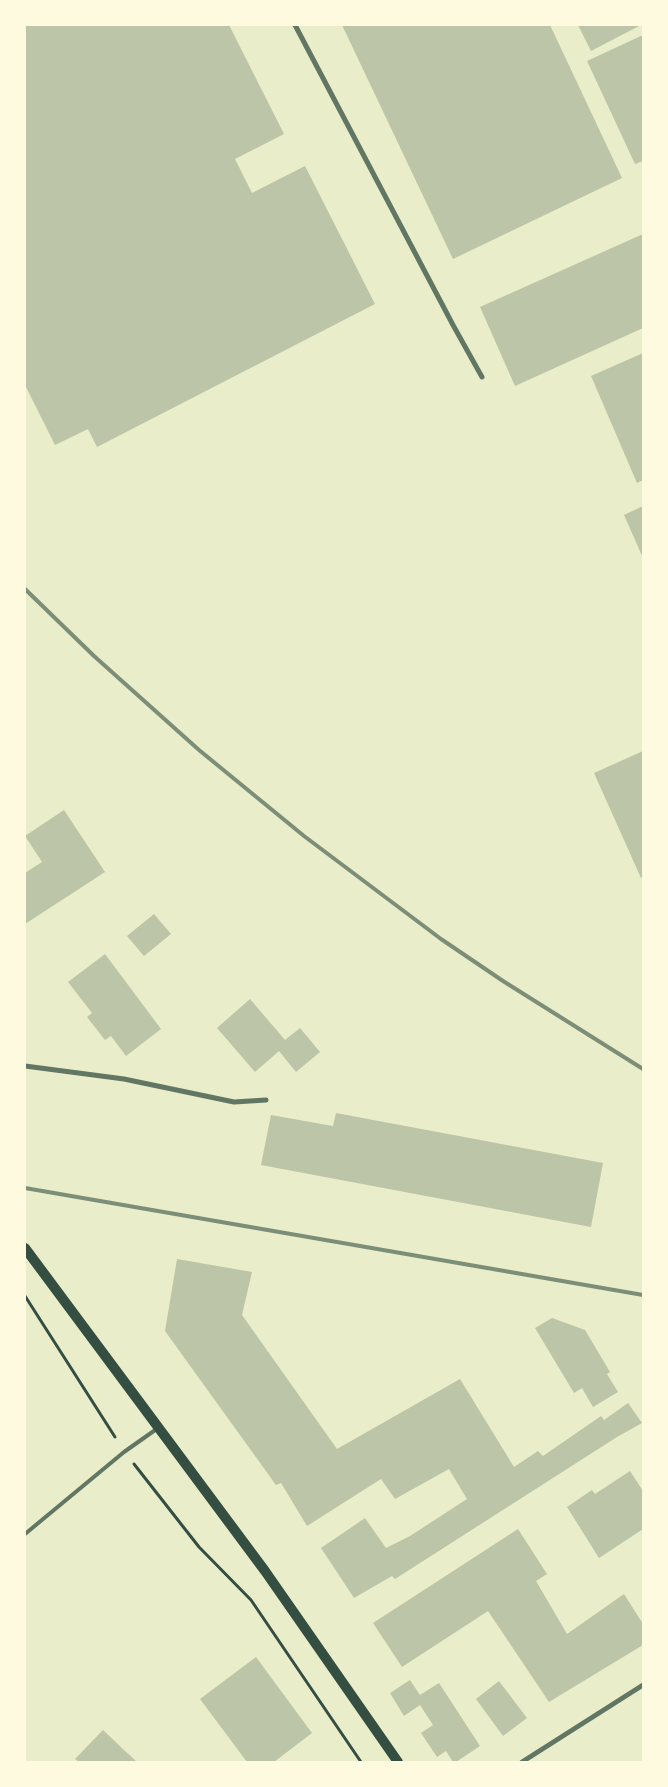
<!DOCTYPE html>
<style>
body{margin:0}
#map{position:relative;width:668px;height:1787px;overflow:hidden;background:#e9edc9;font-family:Manrope,sans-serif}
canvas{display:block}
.frame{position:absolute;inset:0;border:26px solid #fefae0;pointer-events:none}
</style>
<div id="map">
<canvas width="668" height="1787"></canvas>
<div class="frame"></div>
</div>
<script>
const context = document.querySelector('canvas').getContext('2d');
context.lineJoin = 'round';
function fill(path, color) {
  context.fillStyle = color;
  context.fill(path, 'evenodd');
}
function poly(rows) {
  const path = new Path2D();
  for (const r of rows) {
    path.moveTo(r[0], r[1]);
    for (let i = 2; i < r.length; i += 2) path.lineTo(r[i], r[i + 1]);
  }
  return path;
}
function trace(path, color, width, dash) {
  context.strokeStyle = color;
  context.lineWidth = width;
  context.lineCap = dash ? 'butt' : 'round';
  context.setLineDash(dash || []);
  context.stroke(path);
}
fill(poly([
 [25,25,229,25,284,134,235,159,252,193,305,166,375,304,97,447,88,429,55,445,25,385],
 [342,25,550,25,622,178,453,259],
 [578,25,641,25,591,51],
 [643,35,643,161,635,164,587,61],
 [643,234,643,328,515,386,480,307],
 [643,353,643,480,637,483,591,376],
 [643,506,643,558,624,515],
 [643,751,643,877,641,878,594,773],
 [64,810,105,872,25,924,25,873,42,862,25,836],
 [154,914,171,934,144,956,127,936],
 [105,954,161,1029,126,1056,111,1036,105,1040,87,1017,92,1013,68,982],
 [250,999,285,1040,300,1028,320,1052,296,1072,279,1051,255,1072,217,1028],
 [336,1113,603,1163,591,1227,261,1165,271,1115,333,1126],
 [177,1259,252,1272,242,1315,337,1449,460,1379,514,1467,538,1451,543,1456,601,1416,604,1420,628,1403,642,1423,617,1437,395,1579,392,1576,354,1598,321,1548,365,1518,386,1548,410,1536,467,1499,449,1469,395,1499,381,1479,307,1526,281,1483,276,1485,165,1331],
 [552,1318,585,1330,610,1372,607,1374,618,1392,593,1407,582,1388,574,1393,535,1328],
 [630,1471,643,1491,643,1529,599,1558,567,1507,592,1490,595,1494],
 [518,1529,547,1574,536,1581,567,1634,624,1594,643,1624,643,1645,549,1702,488,1611,402,1667,373,1623],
 [256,1657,312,1733,274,1762,247,1762,200,1699],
 [410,1680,420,1695,439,1683,480,1746,456,1762,453,1762,446,1751,437,1757,421,1733,433,1725,420,1705,404,1716,390,1693],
 [499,1681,527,1718,503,1736,476,1699],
 [103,1730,124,1750,137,1762,79,1762,75,1759]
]), '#bcc5a7');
trace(poly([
 [25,1296,115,1437],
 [134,1464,199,1547,251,1600,361,1762]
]), '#344e41', 3);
trace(poly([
 [25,1534,124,1452,158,1428]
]), '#617663', 4);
trace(poly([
 [295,25,453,325,482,377],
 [25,1066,124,1079,234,1102,266,1100],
 [522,1762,643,1685]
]), '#617663', 5);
trace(poly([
 [25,1248,265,1571,398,1762]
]), '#344e41', 10);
trace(poly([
 [25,589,94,656,199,750,304,836,441,939,503,981,643,1069],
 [25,1188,643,1295]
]), '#7c8e77', 4);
</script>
